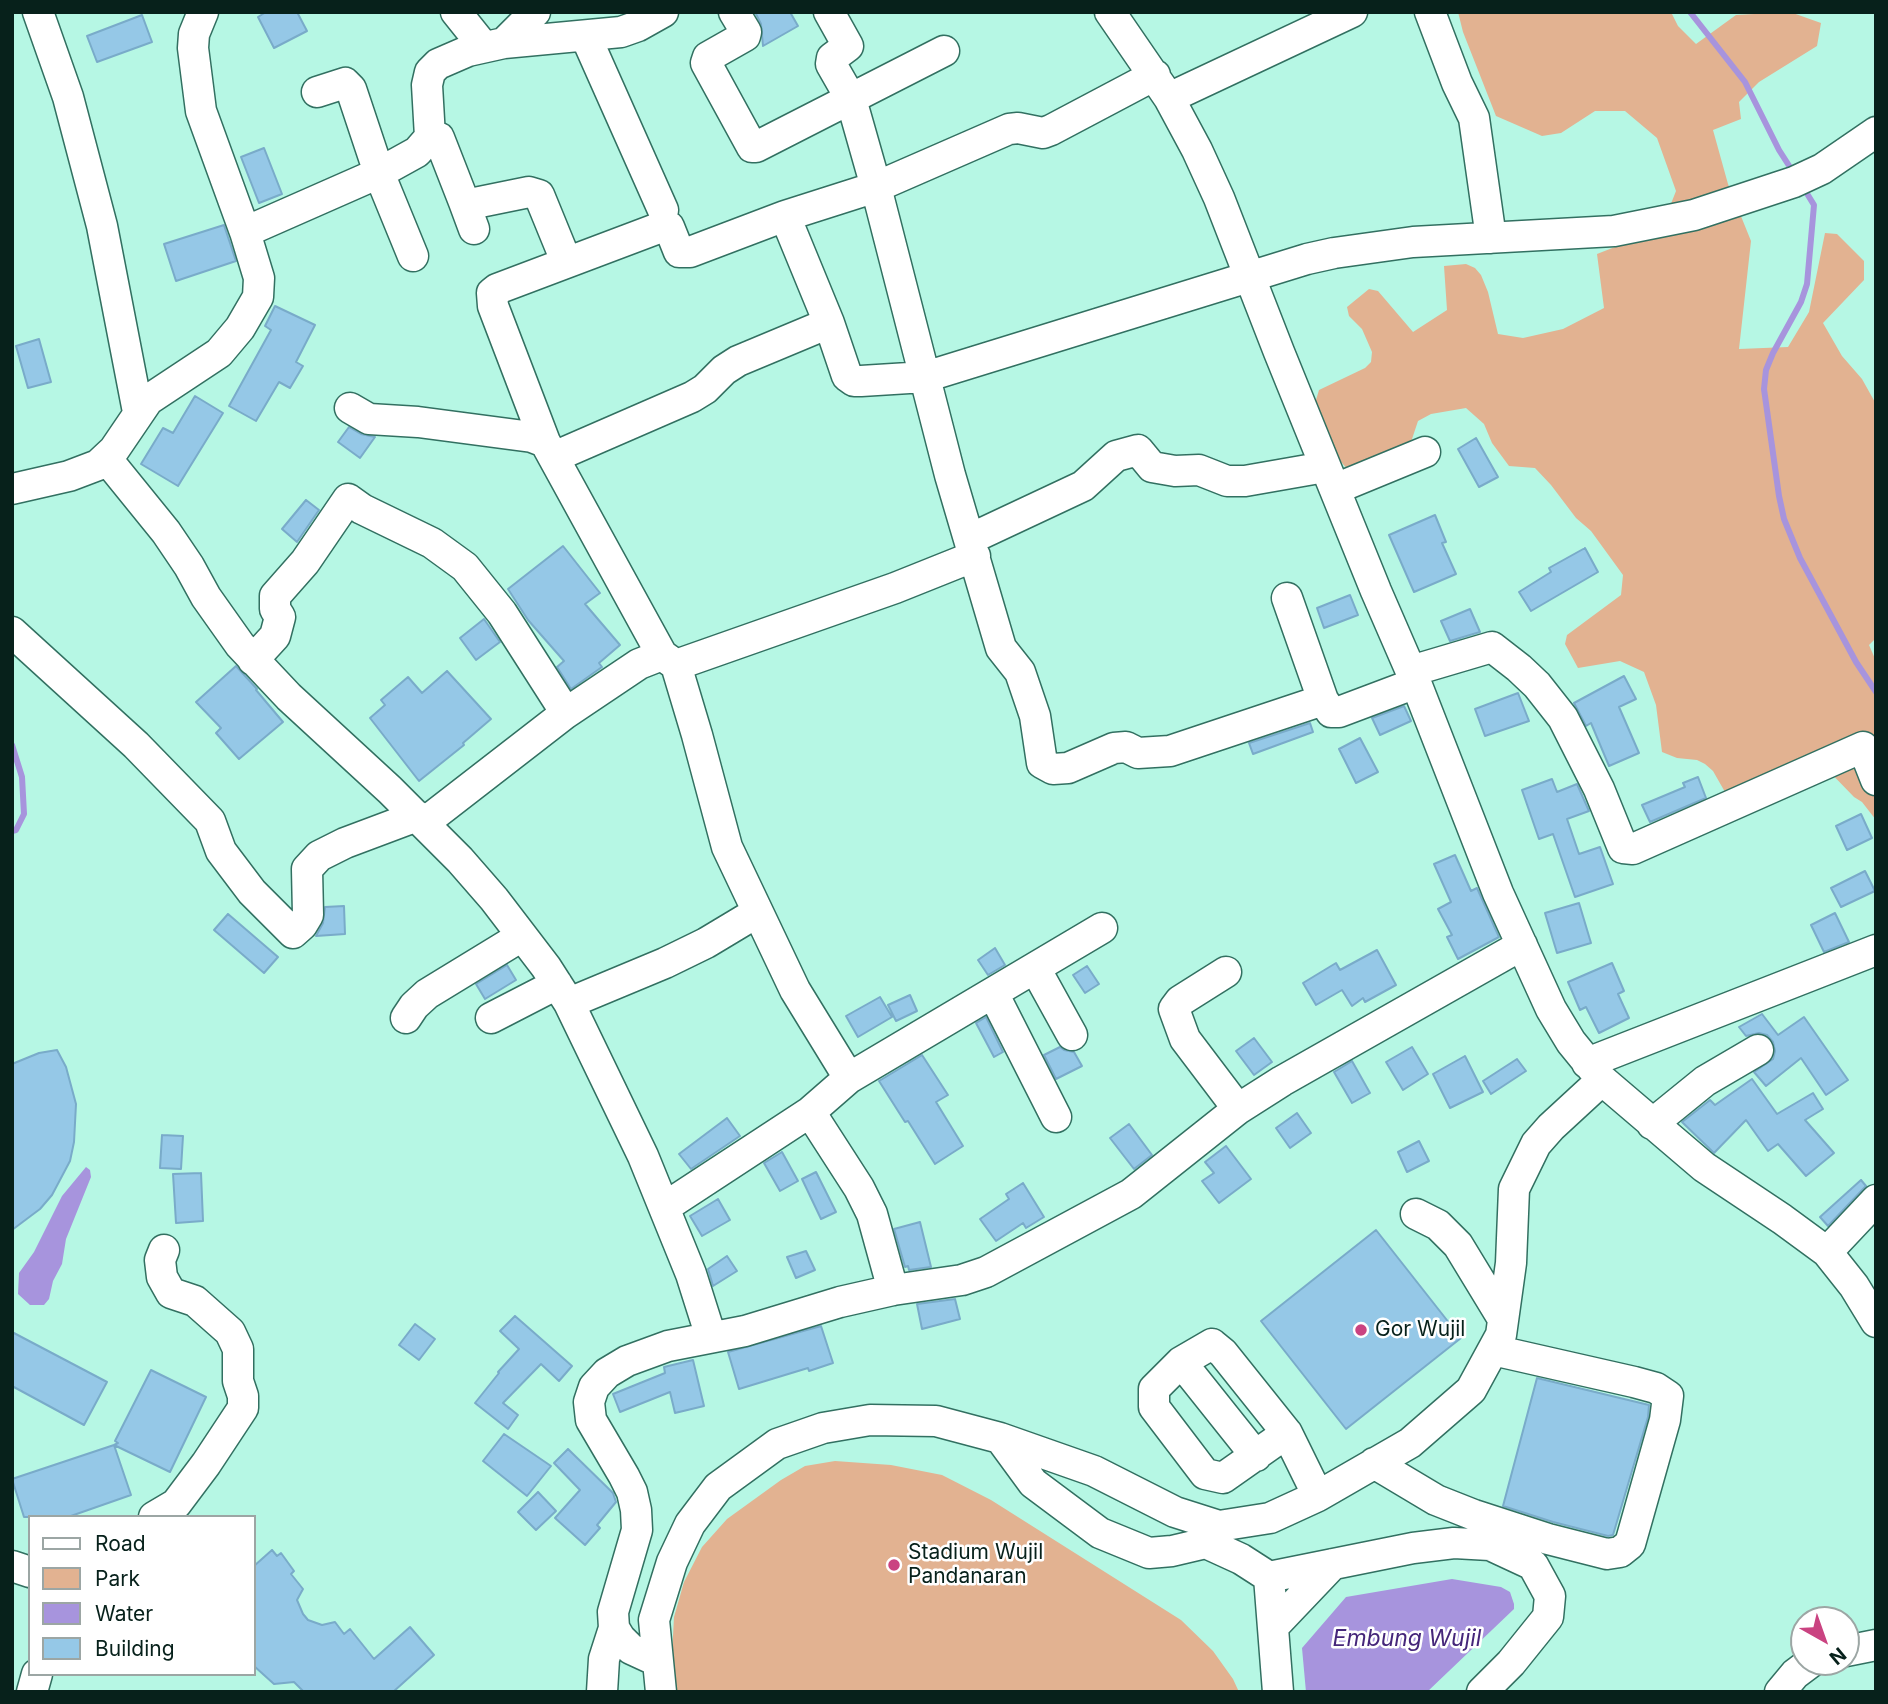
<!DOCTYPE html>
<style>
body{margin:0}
#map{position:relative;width:1888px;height:1704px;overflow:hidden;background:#b6f7e4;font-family:Inter,sans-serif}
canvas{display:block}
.frame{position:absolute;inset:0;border:14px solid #07211b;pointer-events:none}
.legend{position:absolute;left:28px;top:1515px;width:228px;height:161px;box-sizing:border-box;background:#fff;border:2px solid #9ca6a4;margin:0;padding:9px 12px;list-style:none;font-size:21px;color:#07211b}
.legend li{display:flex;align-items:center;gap:14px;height:35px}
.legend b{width:35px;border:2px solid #9ca6a4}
.north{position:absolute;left:1790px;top:1606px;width:70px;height:70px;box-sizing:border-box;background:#fff;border:2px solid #9ca6a4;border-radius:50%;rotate:140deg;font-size:19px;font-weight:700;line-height:28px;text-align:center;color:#07211b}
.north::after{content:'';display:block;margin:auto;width:24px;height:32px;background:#ca4381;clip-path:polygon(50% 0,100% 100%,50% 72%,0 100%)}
</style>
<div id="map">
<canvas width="1888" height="1704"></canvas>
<div class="frame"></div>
<ul class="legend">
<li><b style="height:9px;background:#fff"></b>Road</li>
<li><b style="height:19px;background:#e2b291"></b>Park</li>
<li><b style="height:19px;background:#a794dd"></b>Water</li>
<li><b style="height:19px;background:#95c8e7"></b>Building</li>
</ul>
<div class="north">N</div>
</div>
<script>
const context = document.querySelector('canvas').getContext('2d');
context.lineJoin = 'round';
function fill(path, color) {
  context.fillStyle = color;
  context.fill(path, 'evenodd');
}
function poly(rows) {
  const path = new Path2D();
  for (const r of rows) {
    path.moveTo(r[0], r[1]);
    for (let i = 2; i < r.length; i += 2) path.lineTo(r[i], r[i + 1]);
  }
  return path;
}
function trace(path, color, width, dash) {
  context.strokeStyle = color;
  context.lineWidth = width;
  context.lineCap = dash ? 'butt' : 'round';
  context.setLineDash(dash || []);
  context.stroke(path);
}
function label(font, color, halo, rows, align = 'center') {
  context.font = font + ' Inter,sans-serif';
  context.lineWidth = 5;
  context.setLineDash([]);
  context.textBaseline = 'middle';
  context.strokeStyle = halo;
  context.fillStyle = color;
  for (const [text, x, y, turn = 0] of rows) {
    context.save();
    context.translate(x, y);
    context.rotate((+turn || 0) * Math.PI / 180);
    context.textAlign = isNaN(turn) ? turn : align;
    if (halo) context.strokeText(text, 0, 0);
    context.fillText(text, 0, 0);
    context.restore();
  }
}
fill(poly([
 [1458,12,1671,12,1678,26,1696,44,1736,15,1790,12,1821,23,1817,46,1759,82,1739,102,1741,119,1713,130,1728,184,1751,241,1739,349,1788,347,1809,312,1825,233,1837,234,1864,261,1864,280,1823,323,1842,356,1862,379,1876,404,1876,638,1869,645,1876,661,1876,820,1862,802,1854,797,1821,763,1725,792,1713,771,1705,764,1697,760,1677,758,1662,752,1656,705,1644,672,1620,661,1578,668,1565,644,1567,635,1621,595,1623,575,1591,531,1576,518,1551,485,1535,468,1509,466,1492,443,1484,424,1466,408,1431,414,1418,421,1409,448,1348,470,1331,450,1313,410,1319,390,1365,368,1371,362,1372,352,1362,329,1349,316,1347,307,1369,289,1378,291,1413,332,1447,310,1444,266,1466,264,1475,268,1481,275,1488,292,1498,334,1523,338,1563,329,1604,308,1597,254,1661,229,1676,191,1657,138,1625,111,1595,111,1561,133,1542,136,1496,116,1463,32],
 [835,1461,891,1465,942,1475,991,1500,1181,1620,1213,1651,1233,1679,1239,1692,670,1692,674,1617,684,1582,702,1547,727,1519,781,1480,805,1466]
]), '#e2b291');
fill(poly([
 [86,1167,90,1170,91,1177,66,1239,62,1264,53,1281,49,1299,44,1305,30,1305,18,1294,19,1273,34,1252,62,1196],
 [1452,1579,1501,1587,1510,1592,1514,1604,1514,1609,1427,1692,1306,1692,1302,1648,1346,1597]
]), '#a794dd');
trace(poly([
 [1690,12,1745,82,1779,150,1795,175],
 [1803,187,1814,205,1807,284,1801,302,1773,353,1766,370,1764,389,1779,496,1784,519,1800,558,1856,662,1876,692],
 [12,745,22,777,24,814,16,830,12,831]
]), '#a794dd', 6);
const building = poly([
 [266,12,297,12,307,31,274,48,258,17,266,12],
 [755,12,790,12,798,26,763,46,761,24,755,12],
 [142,15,152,42,97,62,87,36,142,15],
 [264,148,282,194,259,203,241,157,264,148],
 [224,225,236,261,176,281,164,244,224,225],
 [275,306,315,325,296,362,303,366,290,388,279,382,256,421,229,406,271,330,265,326,275,306],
 [39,339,51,382,28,388,16,346,39,339],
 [195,396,223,413,178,486,141,464,163,428,173,433,195,396],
 [349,427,361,434,375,437,360,458,338,442,349,427],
 [1476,438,1498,477,1479,487,1458,449,1476,438],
 [306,500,319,510,297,542,282,529,306,500],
 [1435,515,1446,542,1442,543,1456,574,1414,592,1389,535,1435,515],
 [563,546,600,593,585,604,620,645,599,663,602,667,571,689,557,667,564,661,528,620,508,589,563,546],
 [1585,548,1598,572,1531,611,1519,592,1551,572,1549,568,1585,548],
 [1350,595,1358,615,1324,628,1317,608,1350,595],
 [1470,609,1480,632,1450,641,1441,621,1470,609],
 [484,619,500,642,476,660,460,638,484,619],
 [236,666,257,689,256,690,283,722,239,759,216,733,221,728,196,702,236,666],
 [447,671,491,719,463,743,464,745,419,781,370,718,385,705,381,700,408,677,422,693,447,671],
 [1624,676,1636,699,1619,707,1639,753,1609,766,1591,723,1586,726,1574,703,1624,676],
 [1518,693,1529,721,1485,736,1475,709,1518,693],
 [1404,706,1411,721,1380,735,1372,718,1404,706],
 [1310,723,1313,732,1253,754,1249,743,1310,723],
 [1360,738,1378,772,1356,783,1339,749,1360,738],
 [1698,777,1706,798,1650,822,1642,805,1685,787,1683,783,1698,777],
 [1552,779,1557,792,1577,784,1589,811,1567,819,1579,854,1600,847,1613,884,1575,897,1553,834,1539,839,1522,790,1552,779],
 [1861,814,1872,838,1847,850,1836,826,1861,814],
 [1455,855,1471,891,1477,888,1499,937,1458,959,1447,937,1452,935,1438,909,1451,902,1434,864,1455,855],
 [1865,871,1875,891,1841,907,1831,888,1865,871],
 [1579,903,1591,943,1557,953,1545,913,1579,903],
 [344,906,345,934,316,936,323,923,325,907,344,906],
 [1835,913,1849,942,1824,952,1811,925,1835,913],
 [228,914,278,957,264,973,214,930,228,914],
 [995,948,1005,965,988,975,978,960,995,948],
 [1377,950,1396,985,1365,1002,1363,998,1352,1006,1342,990,1316,1005,1303,983,1336,963,1340,970,1377,950],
 [1612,963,1624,991,1618,994,1629,1018,1599,1033,1586,1007,1580,1010,1568,982,1612,963],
 [507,965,516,980,485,999,476,984,507,965],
 [1087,966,1099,984,1085,993,1073,975,1087,966],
 [910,995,917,1011,896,1021,888,1005,910,995],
 [880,997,892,1017,858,1037,846,1016,880,997],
 [1762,1014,1778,1035,1804,1017,1848,1080,1826,1095,1801,1058,1766,1086,1754,1072,1773,1059,1775,1051,1773,1042,1767,1035,1759,1033,1746,1036,1739,1027,1762,1014],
 [986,1017,1003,1052,994,1057,976,1023,986,1017],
 [1254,1038,1272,1062,1254,1075,1236,1051,1254,1038],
 [1060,1047,1064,1050,1074,1052,1082,1066,1056,1079,1044,1055,1060,1047],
 [1412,1047,1428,1074,1403,1090,1386,1062,1412,1047],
 [57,1050,66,1067,76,1104,74,1142,70,1161,52,1195,40,1209,12,1230,12,1064,39,1053,57,1050],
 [922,1055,948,1095,936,1102,963,1146,935,1164,908,1121,905,1122,879,1081,922,1055],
 [1465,1056,1483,1092,1450,1108,1433,1074,1465,1056],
 [1517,1059,1526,1071,1491,1094,1483,1081,1517,1059],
 [1352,1061,1370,1093,1352,1103,1334,1072,1352,1061],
 [1752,1079,1777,1114,1813,1093,1823,1109,1805,1120,1834,1153,1806,1176,1778,1144,1768,1151,1746,1120,1714,1153,1682,1122,1710,1100,1715,1105,1752,1079],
 [1297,1113,1311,1133,1290,1148,1276,1128,1297,1113],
 [727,1118,740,1136,691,1169,679,1154,727,1118],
 [1129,1124,1152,1155,1134,1169,1110,1138,1129,1124],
 [162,1135,183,1136,181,1169,160,1168,162,1135],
 [1419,1141,1429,1161,1407,1172,1398,1152,1419,1141],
 [1226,1146,1251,1179,1219,1203,1202,1181,1214,1173,1205,1162,1226,1146],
 [782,1152,798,1181,780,1191,764,1163,782,1152],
 [816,1172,836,1212,821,1219,802,1179,816,1172],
 [201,1173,203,1221,176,1223,173,1174,201,1173],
 [1861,1180,1866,1186,1828,1226,1820,1217,1861,1180],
 [1023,1183,1044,1217,1026,1228,1023,1223,996,1241,980,1219,1009,1199,1006,1194,1023,1183],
 [718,1199,730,1220,702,1236,690,1216,718,1199],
 [920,1222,931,1267,909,1270,908,1266,905,1267,894,1229,920,1222],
 [1376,1230,1461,1338,1346,1429,1261,1321,1376,1230],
 [806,1251,815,1270,796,1278,787,1257,806,1251],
 [727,1256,737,1271,713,1286,708,1269,727,1256],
 [955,1299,960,1319,922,1329,917,1304,955,1299],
 [515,1316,572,1366,559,1381,541,1364,503,1403,518,1415,508,1429,475,1403,499,1373,498,1372,519,1349,500,1331,515,1316],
 [415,1324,435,1339,419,1360,399,1345,415,1324],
 [821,1326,833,1363,809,1371,808,1368,739,1389,728,1352,821,1326],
 [12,1332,107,1382,84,1425,12,1386,12,1332],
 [693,1360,704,1406,675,1413,670,1392,620,1412,613,1394,665,1373,664,1367,693,1360],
 [151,1370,206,1397,170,1472,114,1445,118,1443,115,1441,151,1370],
 [1537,1378,1649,1405,1648,1417,1613,1535,1608,1536,1553,1522,1503,1506,1537,1378],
 [504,1434,551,1466,527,1496,483,1461,504,1434],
 [114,1445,131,1495,68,1517,24,1517,12,1479,114,1445],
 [568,1449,613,1493,616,1502,597,1525,600,1528,585,1545,555,1518,580,1490,554,1463,568,1449],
 [538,1492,556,1511,536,1530,518,1512,538,1492],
 [272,1550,277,1556,281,1553,294,1571,291,1574,303,1589,297,1600,303,1614,308,1620,322,1625,335,1622,344,1634,350,1629,374,1659,410,1627,434,1655,393,1692,304,1692,294,1682,274,1684,254,1666,254,1566,272,1550]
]);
fill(building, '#95c8e7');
trace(building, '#79abc9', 2);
const minor = poly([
 [38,12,68,97,102,226,138,412],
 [203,12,194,34,193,48,201,111,245,232],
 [456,12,484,47],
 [734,12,746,32,745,36,708,57,706,63,752,147,756,147,944,51],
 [829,12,848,46,832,58,831,64,851,99,876,187,950,475,1001,648,1020,672,1035,716,1042,763,1053,769,1068,768,1114,748,1126,747,1138,753,1170,751,1323,700],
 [1110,12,1169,98,1197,150,1219,198,1279,352,1376,591,1416,683,1498,893,1551,1009,1571,1042,1602,1080,1704,1167,1782,1219,1827,1252,1854,1286,1876,1322],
 [1430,12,1457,83,1474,118,1491,238],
 [586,37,663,210],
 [504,43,535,12],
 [317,92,345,83,351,89,379,173,413,256],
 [1169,98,1352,12],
 [430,137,439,138,464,202,470,204,529,192,539,195,566,261],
 [464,202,474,229],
 [785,216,829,323,847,376,854,381,861,381,925,377,1307,259,1334,253,1413,242,1614,231,1694,215,1794,182,1822,169,1876,132],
 [350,408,369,419,418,422,532,437,545,442,662,655],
 [545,442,493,306,492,293,497,289,664,226,669,227,679,252,690,252,785,216,876,187,1009,129,1018,128,1043,133,1051,130,1155,75],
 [554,457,692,397,705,389,724,370,738,361,829,323],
 [106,458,166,532,189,566,206,597,240,645,289,697,390,790,460,860,494,899,546,967,569,1003,643,1156,691,1274,711,1337],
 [12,489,69,476,98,465,114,450,148,400,219,353,240,328,258,297,259,278,245,232,379,173,417,152,430,137,427,85,430,72,438,64,468,51,504,43,621,32,638,26,663,12],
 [1335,489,1425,452],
 [970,539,1083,486,1116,456,1138,450,1152,467,1175,471,1199,470,1227,481,1245,481,1325,467],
 [1287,598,1323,700,1331,712,1339,712,1416,683],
 [12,632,136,745,210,821,221,851,252,892,293,933,302,925,308,915,307,869,319,856,345,843,417,816],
 [253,660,275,636,280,617,275,609,275,596,305,562,348,499,362,509,432,543,465,567,502,613,566,713],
 [676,665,895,588,975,556],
 [1411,671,1492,647,1519,668,1537,685,1563,718,1599,789,1623,848,1633,849,1863,747,1876,780],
 [424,823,566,713,639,664,662,655,676,665,697,735,727,847,795,990,849,1078,810,1112,665,1207],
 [1035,968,1072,1035],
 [1226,972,1180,1001,1174,1009,1185,1039,1238,1109],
 [993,993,1056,1117],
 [569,1003,665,963,706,943,756,913],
 [406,1018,414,1006,427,994,522,936],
 [491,1018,557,984],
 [1587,1063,1876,950],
 [849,1078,1102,928],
 [810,1112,859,1188,872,1214,893,1290],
 [1652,1124,1705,1081,1758,1050],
 [1416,1214,1438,1225,1458,1245,1503,1319],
 [1827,1252,1876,1200],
 [1212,1344,1223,1353,1287,1433,1223,1478,1205,1474,1154,1407,1154,1389,1181,1362,1212,1344],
 [1181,1362,1256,1456],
 [1287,1433,1318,1496],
 [1000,1438,1033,1483,1100,1533,1149,1553,1172,1551,1206,1543,1241,1559,1269,1577,1413,1548,1454,1543,1490,1545,1533,1565,1550,1596,1548,1617,1511,1663,1482,1692],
 [1374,1463,1436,1500,1474,1515,1548,1539,1607,1554,1620,1552,1630,1544,1665,1420,1668,1396,1656,1388,1634,1382,1493,1350],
 [154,1517,176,1504,206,1464,243,1408,243,1396,238,1381,238,1349,230,1332,195,1301,171,1293,162,1277,160,1260,164,1250],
 [12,1566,30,1572],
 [1269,1577,1278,1692],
 [1274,1626,1333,1564],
 [1846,1651,1876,1645],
 [657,1661,631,1649,620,1638,614,1628,613,1612,637,1530,636,1510,632,1492,624,1476,591,1420,589,1402,594,1387,607,1373,627,1361,668,1346,745,1331,840,1302,893,1290,962,1280,986,1272,1131,1194,1238,1109,1282,1081,1522,945],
 [32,1692,37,1674],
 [602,1692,604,1659,614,1628],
 [661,1692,654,1620,672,1562,690,1524,718,1487,777,1444,823,1428,870,1420,936,1421,1000,1438,1094,1471,1175,1512,1219,1526,1270,1518,1318,1496,1410,1443,1471,1390,1501,1335,1511,1263,1514,1189,1536,1144,1551,1127,1602,1080],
 [1780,1692,1795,1674,1811,1662]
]);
trace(minor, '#327061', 33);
trace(minor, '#fff', 30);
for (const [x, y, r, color] of [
 [1361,1330,7,"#ca4381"],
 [894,1565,7,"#ca4381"]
]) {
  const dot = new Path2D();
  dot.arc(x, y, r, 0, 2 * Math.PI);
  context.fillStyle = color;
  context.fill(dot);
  trace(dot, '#fff', 2.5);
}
label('21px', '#07211b', '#fff', [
 ["Gor Wujil",1375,1330],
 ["Stadium Wujil",908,1553],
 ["Pandanaran",908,1577]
], 'left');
label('italic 23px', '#45267a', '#fff', [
 ["Embung Wujil",1407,1639]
]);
</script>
